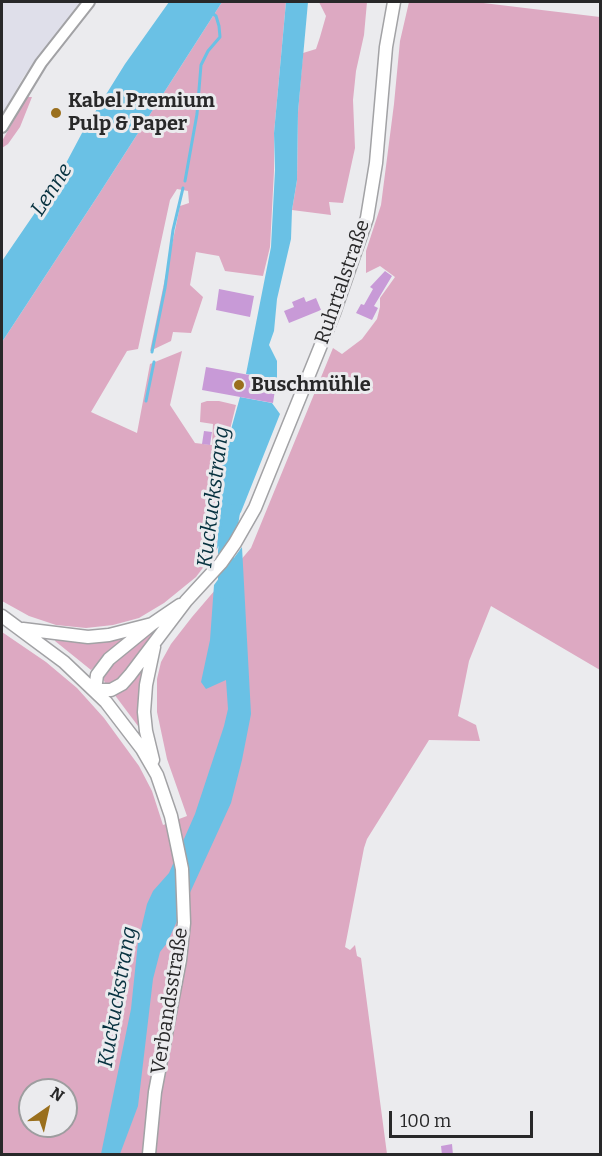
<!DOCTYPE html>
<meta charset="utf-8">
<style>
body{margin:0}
#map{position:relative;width:602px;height:1156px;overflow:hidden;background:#ebebee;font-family:Bitter,serif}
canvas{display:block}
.frame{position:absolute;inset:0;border:3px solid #282829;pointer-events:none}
.north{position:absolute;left:18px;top:1078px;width:60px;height:60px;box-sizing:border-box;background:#ebebee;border:2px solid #9d9d9f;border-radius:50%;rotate:34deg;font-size:16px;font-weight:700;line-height:24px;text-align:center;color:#282829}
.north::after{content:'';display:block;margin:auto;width:21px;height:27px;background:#9a6f1d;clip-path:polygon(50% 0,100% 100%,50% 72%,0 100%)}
.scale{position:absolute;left:389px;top:1111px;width:144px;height:27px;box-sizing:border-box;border:3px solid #282829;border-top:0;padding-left:8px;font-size:18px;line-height:21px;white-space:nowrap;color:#282829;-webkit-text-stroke:4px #ebebee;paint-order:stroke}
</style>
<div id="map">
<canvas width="602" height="1156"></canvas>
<div class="frame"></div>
<div class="north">N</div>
<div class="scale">100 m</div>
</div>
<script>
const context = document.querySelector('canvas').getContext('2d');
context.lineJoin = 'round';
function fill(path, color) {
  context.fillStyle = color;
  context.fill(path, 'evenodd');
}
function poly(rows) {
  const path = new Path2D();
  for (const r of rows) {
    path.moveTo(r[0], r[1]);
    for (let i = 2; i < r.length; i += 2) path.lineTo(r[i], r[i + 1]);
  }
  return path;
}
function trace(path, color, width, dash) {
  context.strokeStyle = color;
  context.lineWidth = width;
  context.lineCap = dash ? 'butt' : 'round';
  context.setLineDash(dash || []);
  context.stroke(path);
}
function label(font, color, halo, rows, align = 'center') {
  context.font = font + ' Bitter,serif';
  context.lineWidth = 6;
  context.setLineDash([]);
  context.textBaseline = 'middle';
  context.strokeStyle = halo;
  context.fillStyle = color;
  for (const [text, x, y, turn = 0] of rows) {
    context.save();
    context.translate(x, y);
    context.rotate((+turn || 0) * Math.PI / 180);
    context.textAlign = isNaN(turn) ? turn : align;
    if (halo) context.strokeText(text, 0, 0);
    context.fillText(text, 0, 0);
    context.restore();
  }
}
fill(poly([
 [2,2,83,2,24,76,2,115]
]), '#dfdfea');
fill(poly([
 [222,2,286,2,274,133,274,171,270,247,263,276,225,271,219,256,196,252,190,285,203,297,191,333,173,332,171,341,150,351,180,206,189,203,188,191,177,189,170,200,138,349,127,351,91,412,137,433,150,364,182,351,170,405,195,443,212,445,213,424,200,422,201,403,207,401,219,401,236,405,222,462,217,549,196,577,164,603,139,618,113,625,86,628,56,625,29,616,2,601,2,342,99,194],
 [319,2,367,2,364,35,356,71,353,100,355,148,343,203,329,202,331,215,292,210,297,180,298,112,303,53,316,49,320,37,326,16],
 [409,2,475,2,600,17,600,670,491,606,469,661,458,716,476,725,480,741,429,740,367,839,364,848,345,947,350,950,355,945,357,956,361,958,387,1154,2,1154,2,632,46,662,77,688,104,718,139,766,152,791,163,825,187,816,167,759,157,712,157,679,161,662,171,644,192,617,251,548,333,348,342,354,362,339,377,319,380,307,380,298,395,277,380,266,366,273,366,251,381,205,394,104,400,41],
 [30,1090,66,1090,66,1126,30,1126],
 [27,97,32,97,20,127,8,144,2,148,2,141],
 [154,629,156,630,156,632,137,660,114,684,105,683,102,676,104,669],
 [126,635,130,637,91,670,55,641,56,638],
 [144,667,145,668,141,730,114,694]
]), '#dda9c2');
fill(poly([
 [169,2,222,2,99,194,2,342,2,261,56,182,82,133,125,64],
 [286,2,308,2,298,112,297,180,292,210,291,239,277,299,274,331,269,345,277,361,277,380,246,374,271,247,275,170,274,133],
 [240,397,272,403,280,414,241,512,217,549,222,462],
 [242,547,251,714,242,760,231,803,167,943,160,952,153,979,138,1106,120,1154,101,1154,131,1009,138,942,147,904,153,891,169,873,195,814,224,726,228,709,226,680,206,689,201,682,210,640,214,585]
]), '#6ac1e5');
trace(poly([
 [185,181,197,114,201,65,208,51,220,37,219,26,216,16,212,13],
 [152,352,165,288,173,230,183,188],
 [146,401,154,362]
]), '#6ac1e5', 3);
trace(poly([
 [226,591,226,551,232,512]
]), '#6ac1e5', 16);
fill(poly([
 [385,271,392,276,374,306,378,308,372,320,356,313,361,304,364,305,373,289,370,287],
 [219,289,254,296,250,317,216,310],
 [304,297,306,302,316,298,321,310,289,323,284,311,294,307,292,302],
 [206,367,282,381,280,391,275,390,273,403,202,390],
 [204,431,212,432,210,445,202,444],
 [452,1144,453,1155,442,1155,441,1146]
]), '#c89ad7');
const minor = poly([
 [2,127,41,63,89,2]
]);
const major = poly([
 [2,616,64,662,106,702,142,749,157,775,171,816,182,869,184,923,180,960,155,1092,149,1154],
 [23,629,88,637,109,635,152,624],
 [95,690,111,690,122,684,130,675,186,601,221,563,235,543,255,508,334,313,367,218,376,163,386,47,394,2],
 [95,690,97,675,109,659,152,624,180,605],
 [153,760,146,731,144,712,146,685,154,647]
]);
trace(minor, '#a2a2a5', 14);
trace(major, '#a2a2a5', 15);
trace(minor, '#fff', 10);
trace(major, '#fff', 12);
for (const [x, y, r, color] of [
 [56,113,6,"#9a6f1d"],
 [239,385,6,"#9a6f1d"]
]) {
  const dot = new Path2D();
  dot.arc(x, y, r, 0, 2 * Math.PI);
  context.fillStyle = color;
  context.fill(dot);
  trace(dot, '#ebebee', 2);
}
label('bold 20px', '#282829', '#ebebee', [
 ["Kabel Premium",68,101],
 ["Pulp & Paper",68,124],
 ["Buschmühle",251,385]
], 'left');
label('20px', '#282829', '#ebebee', [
 ["Ruhrtalstraße",343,282,-71],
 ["Verbandsstraße",170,1001,-81]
]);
label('italic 21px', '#06313f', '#ebebee', [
 ["Lenne",52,190,-57],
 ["Kuckuckstrang",214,497,-83],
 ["Kuckuckstrang",118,997,-80]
]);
</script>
